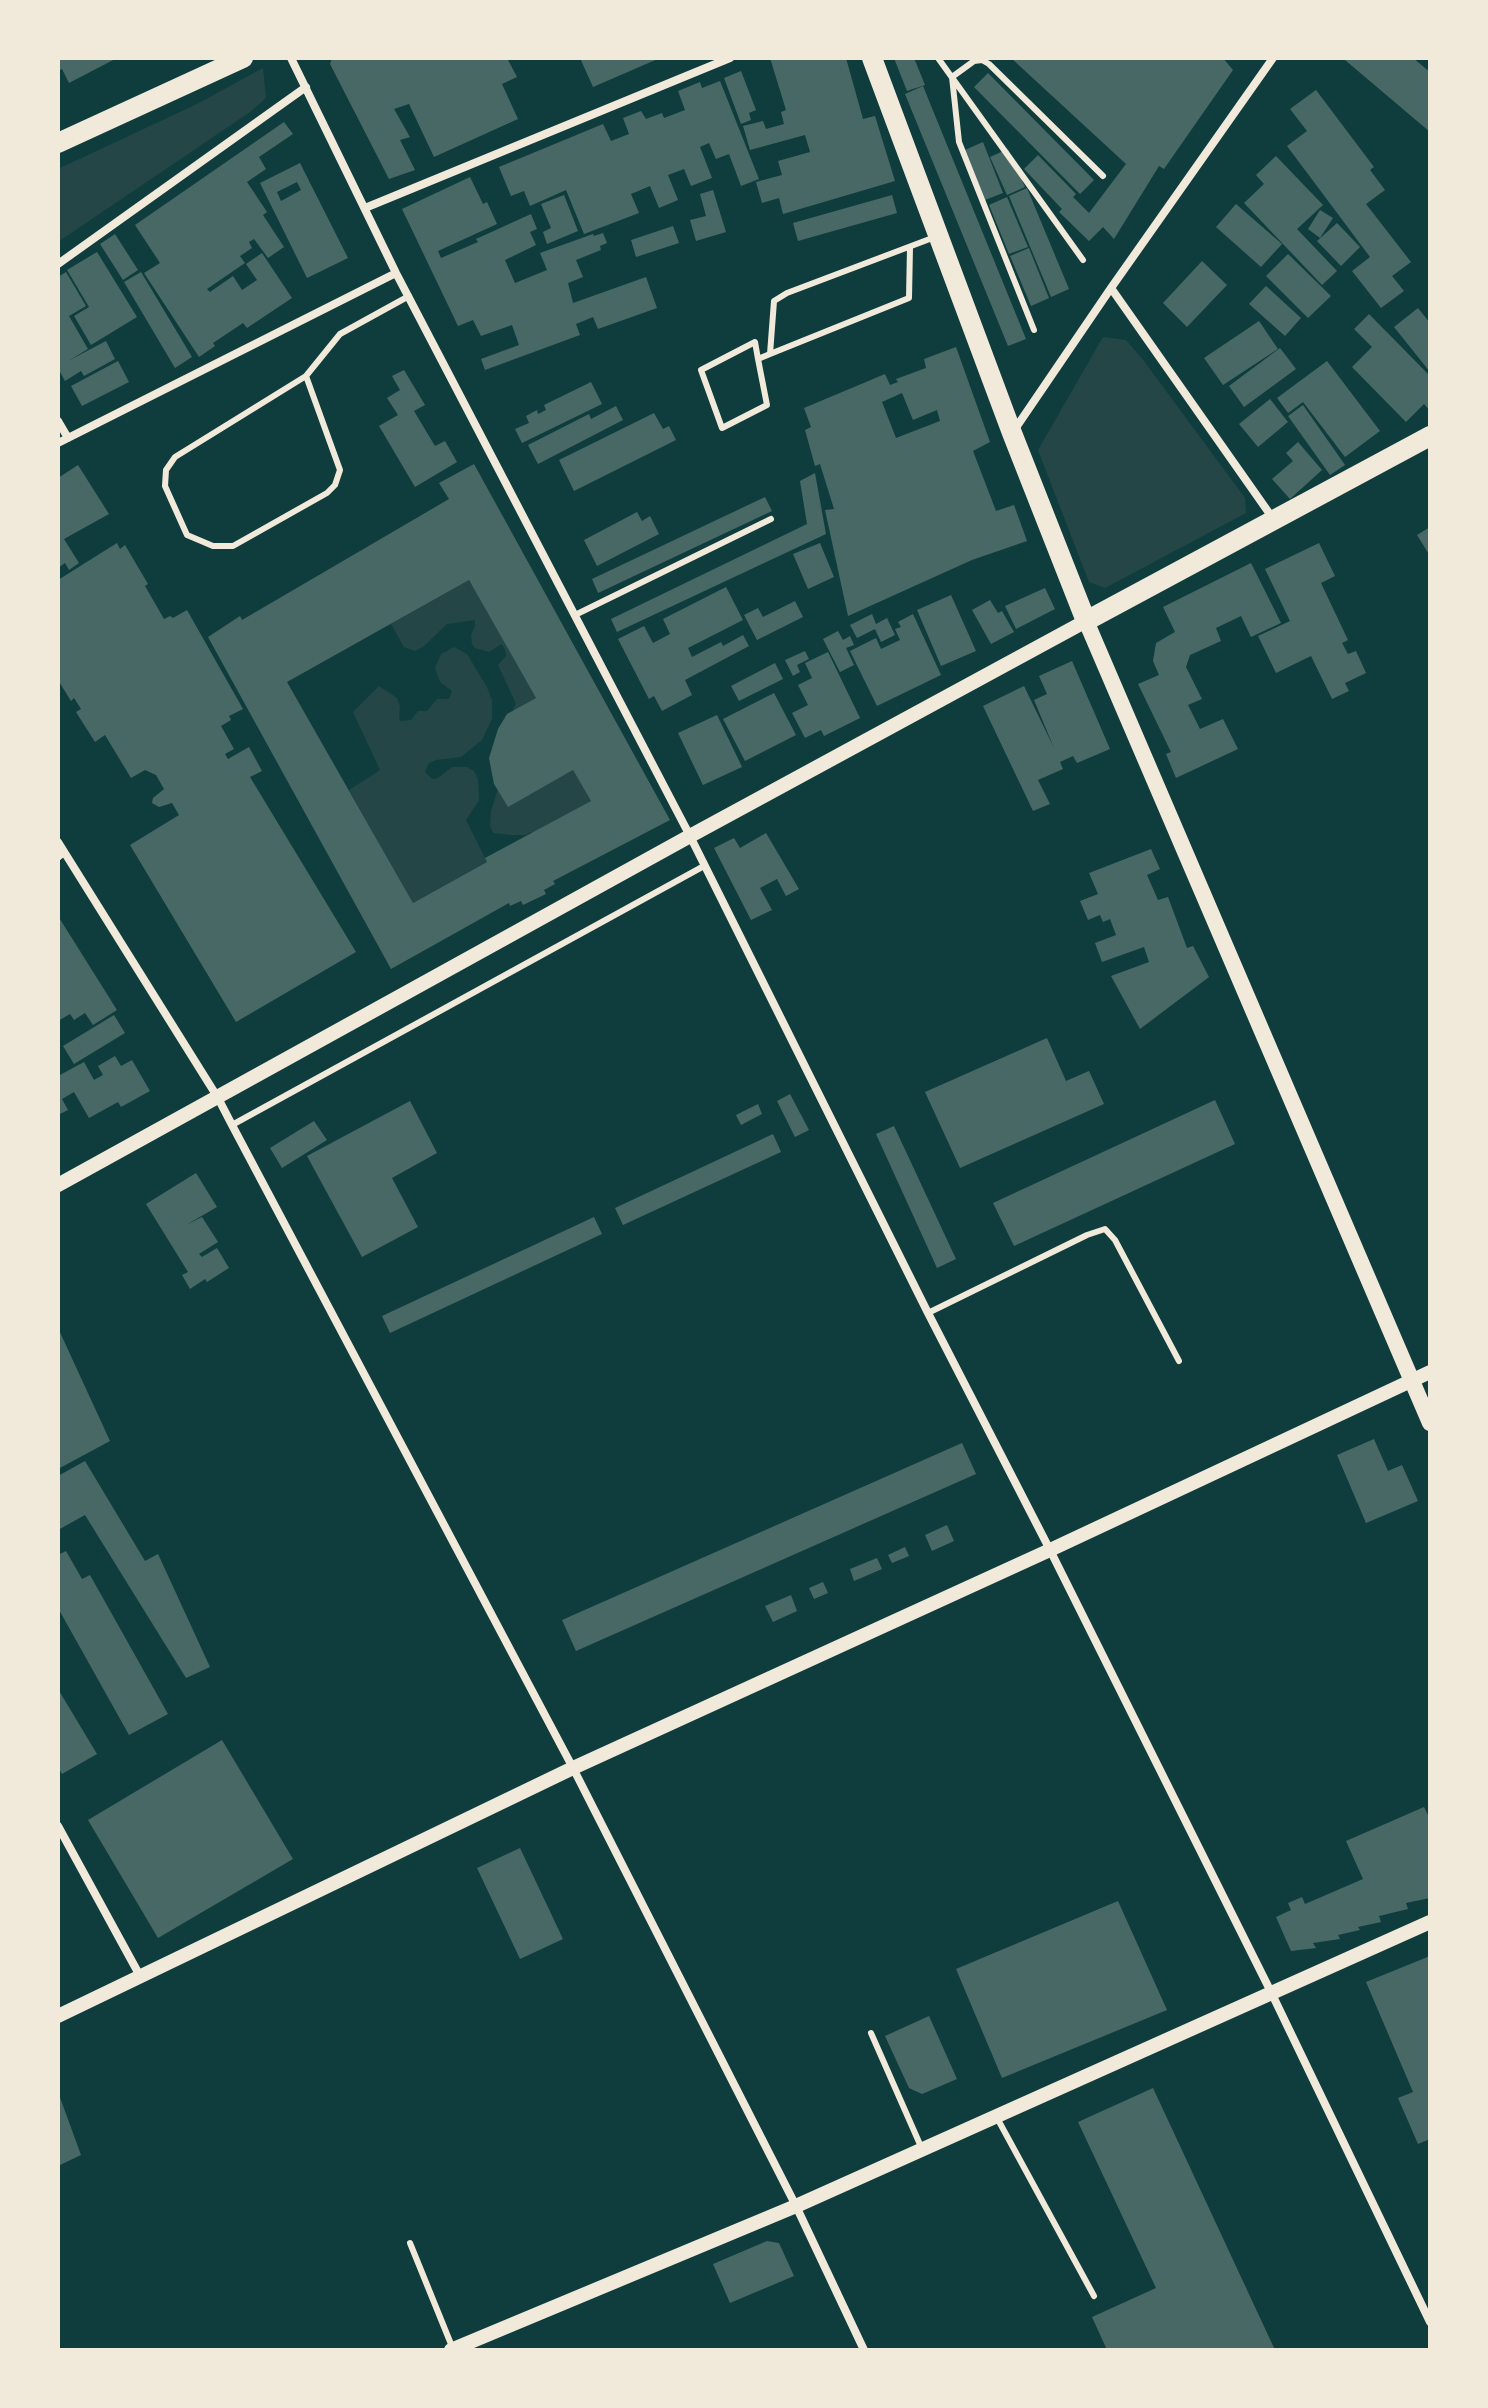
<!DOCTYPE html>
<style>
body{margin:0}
#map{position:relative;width:1488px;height:2408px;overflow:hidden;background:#0f3d3e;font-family:"DM Sans",sans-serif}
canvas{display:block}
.frame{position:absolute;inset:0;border:60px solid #f1e9da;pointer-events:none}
</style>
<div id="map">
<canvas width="1488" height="2408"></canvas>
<div class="frame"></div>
</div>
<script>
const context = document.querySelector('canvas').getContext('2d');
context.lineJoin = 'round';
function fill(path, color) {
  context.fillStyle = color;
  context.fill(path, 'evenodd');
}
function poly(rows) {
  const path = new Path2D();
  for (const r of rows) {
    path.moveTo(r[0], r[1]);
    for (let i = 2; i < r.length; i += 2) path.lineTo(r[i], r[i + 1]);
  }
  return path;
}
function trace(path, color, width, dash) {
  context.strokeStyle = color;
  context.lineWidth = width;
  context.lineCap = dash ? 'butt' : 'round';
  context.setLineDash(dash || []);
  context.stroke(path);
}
fill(poly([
 [263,68,266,98,250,112,58,242,58,169,197,104],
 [1103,337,1126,340,1144,361,1245,498,1246,513,1105,588,1089,582,1038,450],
 [469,580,536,698,512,712,516,704,498,665,506,656,505,649,501,644,489,652,475,648,472,644,471,635,475,626,475,620,447,624,423,647,415,651,404,647,391,624],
 [454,647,467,654,487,687,492,700,492,719,482,740,461,757,436,760,429,763,425,772,432,779,438,778,452,767,467,767,474,771,478,779,479,800,466,820,487,862,413,903,349,790,380,770,353,712,379,686,397,698,400,706,399,719,401,721,411,720,418,711,427,711,437,699,449,699,452,691,440,682,435,668,441,654],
 [573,770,591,801,532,834,531,832,526,835,512,835,493,833,490,826,491,811,498,789,508,806]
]), '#244646');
fill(poly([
 [58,58,117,58,69,83,62,69,58,71],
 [332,58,507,58,517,77,502,84,518,119,434,157,409,104,394,109,410,137,400,140,415,170,389,179,330,64],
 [580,58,660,58,593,87],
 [770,58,846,58,863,119,875,116,895,181,783,214,779,198,762,203,756,182,782,175,778,161,810,152,805,135,750,150,743,126,763,121,766,129,784,124,781,112,786,110],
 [894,58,914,58,925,85,907,91],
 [1011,58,1223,58,1233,70,1164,169,1159,166,1114,239,1103,227,1089,241,1059,212,1062,209,1024,169,1038,155,1076,194,1073,197,1089,213,1126,164],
 [1347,58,1413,58,1430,72,1430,132,1345,60],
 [741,71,756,110,749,113,751,120,741,124,724,78],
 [988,73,1094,180,1080,194,974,87],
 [720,81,759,179,741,186,729,154,716,159,709,143,700,147,712,178,691,186,684,169,668,175,678,200,659,208,650,186,631,194,639,213,584,234,566,190,530,206,524,191,511,196,499,167,603,124,611,141,629,134,623,118,641,111,646,119,662,113,664,118,685,110,678,91,700,82,702,88],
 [923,86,1026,339,1008,346,905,94],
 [1316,90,1374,167,1370,170,1385,190,1366,204,1411,262,1392,276,1404,291,1381,308,1352,271,1370,257,1287,146,1307,131,1290,109],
 [284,122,293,134,259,157,266,169,247,182,267,212,263,215,284,247,268,258,254,239,249,242,252,248,240,256,245,263,207,289,210,292,233,276,242,290,257,280,246,264,262,253,292,298,247,328,243,323,213,343,215,346,199,357,144,273,160,263,135,225],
 [983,142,1003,193,985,200,965,150],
 [1008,149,1025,187,1007,195,990,157],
 [1276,156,1323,205,1297,229,1337,271,1322,285,1244,203,1264,184,1256,175],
 [300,163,348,258,307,278,260,183],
 [297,182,301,190,281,201,277,192],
 [470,177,483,204,487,202,497,224,438,251,441,258,478,242,476,239,531,214,537,229,530,232,536,245,505,260,515,283,547,270,540,253,593,234,594,236,603,233,607,243,600,246,601,250,576,260,583,277,568,283,573,303,646,277,657,308,598,329,593,317,576,324,580,335,485,370,481,359,519,345,512,325,481,336,473,320,458,326,402,209],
 [1027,188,1069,289,1051,297,1009,196],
 [713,190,726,232,696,241,690,220,706,216,700,194],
 [564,195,578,231,547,244,543,232,551,228,541,204],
 [892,195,897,213,798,241,793,223],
 [1007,197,1028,247,1009,254,989,205],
 [1236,204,1282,244,1261,267,1216,227],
 [1320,210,1333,218,1320,238,1308,229],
 [1337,223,1360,247,1341,266,1317,241],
 [673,226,679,243,636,257,631,240],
 [115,234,138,270,123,280,100,244],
 [1029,248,1049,298,1031,306,1010,256],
 [97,252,137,317,91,345,74,316,89,307,67,270],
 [1288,254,1331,296,1308,318,1266,276],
 [1202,261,1227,285,1187,327,1163,303],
 [66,272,86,306,69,316,88,349,68,361,106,341,115,359,84,376,81,371,65,381,58,368,58,277],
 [141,272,192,357,175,368,124,282],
 [1266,286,1301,318,1285,336,1249,304],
 [1418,308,1430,323,1430,372,1394,327],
 [1369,314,1430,376,1430,411,1424,404,1406,422,1352,367,1372,347,1354,329],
 [1259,321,1278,349,1223,385,1204,358],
 [956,347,990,442,973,451,996,511,1014,505,1027,541,972,560,848,616,825,510,834,509,820,464,815,466,805,430,811,427,804,408,885,374,890,385,898,382,896,379,926,368,924,359],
 [902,393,913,420,937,410,940,421,896,438,882,402],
 [1280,348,1296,369,1244,407,1229,386],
 [118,361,129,382,82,406,71,386],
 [1327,361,1380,431,1345,457,1303,402,1288,413,1277,398],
 [404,370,425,405,414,411,435,446,445,441,457,462,415,487,379,426,398,415,387,398,400,390,392,376],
 [591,382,602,404,522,443,515,429,529,423,526,416,537,410,538,414,546,410,544,405],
 [1270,399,1288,422,1258,447,1239,424],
 [1303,405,1345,465,1330,475,1288,416],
 [616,406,623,420,538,464,528,445,589,414,591,419],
 [654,413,663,429,669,426,676,440,574,491,559,460],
 [1298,442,1322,470,1290,499,1272,479,1293,461,1286,453],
 [474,464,670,820,553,881,555,884,544,890,546,894,523,905,521,901,510,906,509,903,391,969,208,637,240,616,242,620,449,499,439,483],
 [469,580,536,698,507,714,498,729,489,758,494,784,508,807,573,770,591,801,485,858,487,862,413,903,287,682],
 [78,465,109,514,64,539,79,563,69,570,65,563,58,568,58,478],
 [815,473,826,534,617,632,611,619,807,524,800,481],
 [765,497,772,511,598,593,592,579],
 [637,512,642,521,650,516,659,534,597,566,584,540],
 [1430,527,1430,556,1417,535],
 [117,543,120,549,125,545,148,584,145,586,164,619,170,616,173,618,187,610,243,709,229,716,231,720,221,726,234,749,225,754,228,759,249,747,262,771,250,777,356,952,236,1022,130,845,179,815,172,803,159,807,152,803,153,798,164,789,156,775,145,770,131,778,105,735,95,742,76,712,81,709,74,698,71,701,58,680,58,580],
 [820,543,834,577,808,589,793,554],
 [1319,543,1335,576,1321,583,1348,640,1342,643,1348,654,1356,651,1366,673,1345,683,1349,691,1332,699,1311,656,1276,673,1258,636,1290,621,1265,569],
 [1251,563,1281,623,1251,637,1241,616,1216,628,1221,641,1190,655,1186,667,1202,699,1188,705,1200,729,1223,719,1238,749,1176,778,1166,754,1171,752,1138,684,1159,675,1153,661,1156,643,1175,632,1163,607],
 [726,587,743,620,688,648,692,657,721,642,723,646,743,635,749,646,685,680,692,695,662,711,654,696,649,699,618,639,644,626,653,643,670,634,663,619],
 [1045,588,1055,609,1016,629,1005,606],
 [951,595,976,651,941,666,917,610],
 [990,600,998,613,1002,611,1014,632,991,644,972,610],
 [795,601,803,617,757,640,744,615,758,608,763,617],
 [872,614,876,624,887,618,895,635,881,642,875,629,857,638,850,625],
 [913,614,941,675,877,706,850,651,876,638,881,649,900,640,895,629,901,627,898,622],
 [838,631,843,640,850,636,854,645,846,648,854,665,840,672,823,639],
 [805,651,809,659,797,665,800,672,793,676,785,660],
 [828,652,860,718,824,736,821,730,805,738,792,713,808,705,798,685,812,678,805,663],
 [1072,661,1110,749,1077,763,1073,756,1060,762,1063,769,1038,780,1050,804,1033,811,983,706,1024,686,1054,748,1034,700,1047,694,1039,676],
 [775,663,783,679,739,701,731,686],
 [774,693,796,735,745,761,723,719],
 [717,715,742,767,703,785,678,733],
 [766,833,799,889,786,896,777,879,760,888,772,910,751,920,714,848,734,838,740,848],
 [1151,849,1160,869,1147,875,1158,900,1168,897,1187,948,1193,946,1209,977,1140,1029,1111,976,1149,962,1144,947,1102,962,1095,943,1116,935,1110,919,1103,922,1100,915,1088,920,1080,901,1098,894,1089,873],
 [58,916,117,1010,93,1025,85,1013,74,1020,70,1014,58,1021],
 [114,1015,125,1033,74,1064,63,1046],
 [1047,1038,1066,1081,1089,1071,1104,1104,960,1168,925,1092],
 [115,1056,121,1066,132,1060,150,1091,121,1107,118,1102,89,1118,74,1092,62,1099,68,1110,58,1115,58,1076,84,1062,94,1080,103,1075,98,1066],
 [790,1094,809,1130,795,1137,777,1101],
 [1215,1100,1235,1144,1014,1246,993,1203],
 [410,1101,437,1153,392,1178,418,1227,362,1257,307,1156],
 [758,1104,762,1114,741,1125,736,1115],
 [314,1121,327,1140,282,1168,270,1148],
 [894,1126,956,1259,937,1268,876,1134],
 [773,1134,781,1152,623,1225,615,1208],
 [196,1173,217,1207,186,1225,202,1217,218,1242,199,1254,202,1257,217,1248,229,1268,207,1282,205,1279,190,1289,182,1275,188,1272,146,1204],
 [594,1217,602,1234,390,1333,382,1316],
 [58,1328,110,1441,58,1469],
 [1374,1439,1388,1471,1402,1465,1418,1501,1366,1523,1337,1455],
 [962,1443,976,1474,576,1651,562,1620],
 [85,1461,145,1561,158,1554,210,1667,186,1678,85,1515,58,1530,58,1476],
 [947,1525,954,1541,932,1551,925,1535],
 [905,1547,909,1556,892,1563,888,1555],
 [66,1551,82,1579,90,1575,168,1714,129,1735,58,1608,58,1555],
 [877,1558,882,1569,854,1581,850,1569],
 [823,1582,828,1593,814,1599,809,1588],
 [791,1595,797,1611,773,1622,765,1606],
 [58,1689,97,1754,62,1774,58,1767],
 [222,1740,293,1859,158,1938,88,1820],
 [1424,1807,1430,1819,1430,1898,1406,1903,1408,1909,1379,1916,1381,1922,1358,1927,1360,1930,1338,1935,1340,1939,1313,1943,1316,1948,1291,1951,1276,1917,1291,1910,1288,1903,1302,1897,1305,1904,1363,1879,1346,1841],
 [520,1848,563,1939,520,1959,477,1868],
 [1118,1901,1167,2010,1002,2078,956,1969],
 [1430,1956,1430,2139,1418,2144,1398,2098,1413,2092,1366,1982],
 [929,2016,957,2079,922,2094,909,2088,885,2036],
 [1153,2088,1275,2350,1107,2350,1092,2317,1156,2288,1078,2122],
 [58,2092,81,2155,58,2166],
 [767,2241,779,2243,794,2276,730,2303,713,2264]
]), '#486865');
trace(poly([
 [938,58,1083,260],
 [1034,330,959,142,952,77,974,61,982,60,989,64,1103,176],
 [770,354,909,298,910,247],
 [758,359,755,342,701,370,722,428,767,405,758,359,770,354,774,301,787,293,935,237],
 [306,376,175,457,166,470,165,486,187,535,213,546,233,546,327,493,335,485,340,470,306,376,340,334,409,296],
 [575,615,771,519],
 [58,858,64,853],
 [232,1125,704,866],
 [928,1313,1087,1235,1105,1229,1115,1240,1179,1361],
 [871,2033,922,2149],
 [996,2116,1094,2296],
 [410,2243,453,2349]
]), '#f1e9da', 6);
trace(poly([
 [291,58,396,273,690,836,928,1313,1050,1550,1271,1992,1430,2322],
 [365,208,730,58],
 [58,264,306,87],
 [1111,288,1274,520],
 [58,421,68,438],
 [1015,429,1111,288,1273,58],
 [58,443,396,273],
 [58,842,218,1098,232,1125,573,1768,796,2206,864,2350],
 [58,1826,140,1976]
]), '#f1e9da', 8);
trace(poly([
 [58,1185,690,836,1086,621],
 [58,2016,573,1768,1050,1550,1430,1372],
 [451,2350,796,2206,1430,1922]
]), '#f1e9da', 14);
trace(poly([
 [1086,621,1430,1423]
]), '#f1e9da', 16);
trace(poly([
 [872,58,1012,433,1086,621,1430,436],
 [58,143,243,58]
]), '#f1e9da', 20);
</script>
